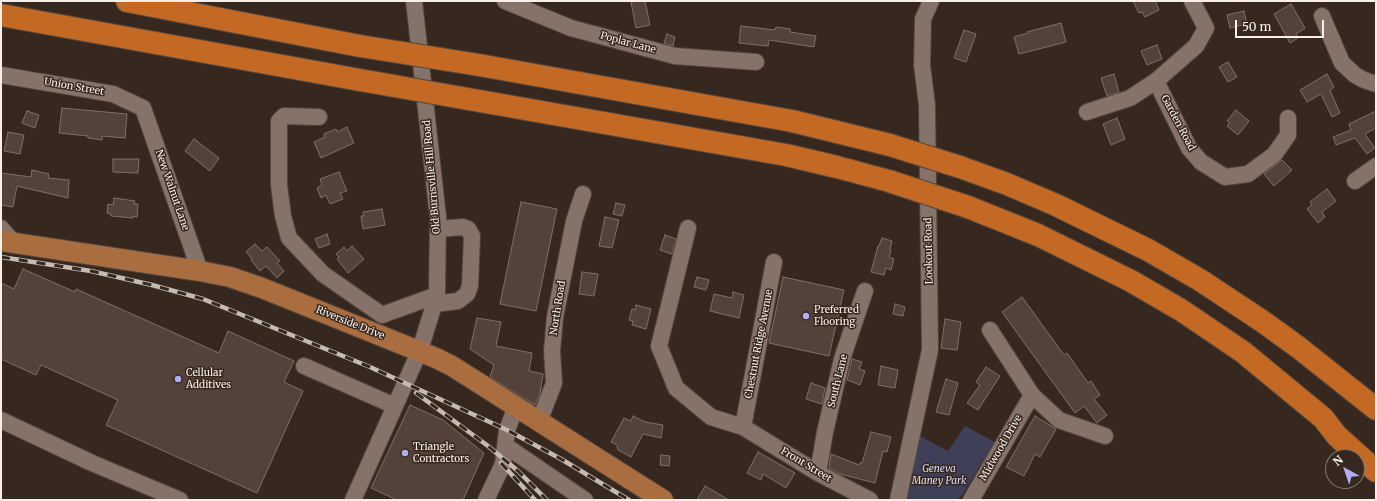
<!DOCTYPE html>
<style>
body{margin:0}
#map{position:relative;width:1377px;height:501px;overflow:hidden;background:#37281f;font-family:Merriweather,serif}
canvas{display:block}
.frame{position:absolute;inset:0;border:2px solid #f9efe9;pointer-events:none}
.north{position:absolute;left:1325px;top:449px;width:40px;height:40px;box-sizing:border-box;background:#37281f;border:1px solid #857870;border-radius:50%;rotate:320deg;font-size:11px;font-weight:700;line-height:16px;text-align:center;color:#f9efe9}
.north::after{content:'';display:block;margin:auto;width:14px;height:18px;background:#afaefa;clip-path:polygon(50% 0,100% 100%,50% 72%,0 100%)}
.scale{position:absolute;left:1235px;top:20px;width:89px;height:18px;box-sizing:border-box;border:2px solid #f9efe9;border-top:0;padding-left:5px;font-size:12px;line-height:14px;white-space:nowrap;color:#f9efe9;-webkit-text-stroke:3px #37281f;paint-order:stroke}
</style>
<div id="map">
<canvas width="1377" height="501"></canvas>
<div class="frame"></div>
<div class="north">N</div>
<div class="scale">50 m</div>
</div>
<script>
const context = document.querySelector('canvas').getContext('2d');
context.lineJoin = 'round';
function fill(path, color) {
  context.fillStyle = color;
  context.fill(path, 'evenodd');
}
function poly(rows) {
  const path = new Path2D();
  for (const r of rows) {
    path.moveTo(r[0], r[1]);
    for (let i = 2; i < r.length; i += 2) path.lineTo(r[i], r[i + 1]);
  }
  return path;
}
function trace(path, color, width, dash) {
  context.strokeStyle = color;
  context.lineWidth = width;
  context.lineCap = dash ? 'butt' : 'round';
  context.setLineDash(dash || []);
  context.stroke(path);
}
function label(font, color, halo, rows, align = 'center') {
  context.font = font + ' Merriweather,serif';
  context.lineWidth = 3;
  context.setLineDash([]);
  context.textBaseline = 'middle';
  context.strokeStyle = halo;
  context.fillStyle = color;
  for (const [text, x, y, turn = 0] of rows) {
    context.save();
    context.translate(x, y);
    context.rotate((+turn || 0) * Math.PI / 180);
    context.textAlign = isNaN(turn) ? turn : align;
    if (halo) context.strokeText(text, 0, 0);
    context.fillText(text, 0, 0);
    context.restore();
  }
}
fill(poly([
 [965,426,995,442,962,495,957,500,905,500,920,436,948,451]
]), '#3f4058');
const building = poly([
 [637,1,645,1,650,25,636,28,631,2,637,1],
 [1133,1,1155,1,1159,10,1145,17,1142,12,1139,13,1133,1],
 [1291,4,1305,28,1296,34,1298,38,1290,43,1274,14,1291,4],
 [1244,11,1247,24,1230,28,1227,15,1244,11],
 [1061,23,1066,42,1019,54,1014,37,1028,33,1027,32,1061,23],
 [741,26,775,30,776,27,790,29,790,32,816,36,814,47,769,40,768,46,739,43,741,26],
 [964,30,976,34,966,62,954,58,964,30],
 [667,34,675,37,673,46,664,43,667,34],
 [1157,45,1162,59,1147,65,1141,51,1157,45],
 [1228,62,1237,77,1228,82,1219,67,1228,62],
 [1114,74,1119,92,1107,96,1101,78,1114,74],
 [1327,74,1334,87,1330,90,1340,113,1332,117,1321,94,1307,102,1300,90,1327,74],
 [62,108,127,114,125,138,102,136,102,140,88,138,88,136,59,133,62,108],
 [1236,110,1249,121,1238,135,1227,126,1230,123,1227,121,1236,110],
 [27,111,39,115,35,128,22,123,27,111],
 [1376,111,1376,128,1365,134,1375,148,1367,154,1355,138,1336,145,1333,137,1351,130,1349,124,1376,111],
 [1117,118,1125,139,1111,145,1103,124,1117,118],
 [347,127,354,143,321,158,314,142,325,137,324,134,336,129,337,132,347,127],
 [8,132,24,135,20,154,4,151,8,132],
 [194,139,219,158,210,171,185,151,194,139],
 [113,159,139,159,138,173,113,172,113,159],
 [1282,160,1292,170,1274,186,1264,174,1282,160],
 [32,170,49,174,48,178,69,180,68,198,17,186,13,207,1,205,1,173,31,177,32,170],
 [339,172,347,191,340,193,343,199,330,204,326,195,321,198,317,188,322,185,320,179,339,172],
 [1327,189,1336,201,1322,212,1325,217,1318,223,1307,209,1312,205,1310,202,1327,189],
 [114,198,135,201,134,204,138,204,137,217,133,216,133,218,111,216,111,214,107,213,108,204,113,205,114,198],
 [521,202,557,209,536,311,500,304,521,202],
 [616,203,625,205,622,216,613,214,616,203],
 [382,209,385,225,363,229,361,216,364,216,363,212,382,209],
 [605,217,619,220,612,248,599,246,605,217],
 [327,234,330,244,319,248,315,239,327,234],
 [665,235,676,239,672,254,660,250,665,235],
 [882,238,892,241,890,249,891,250,889,257,894,259,891,270,886,268,884,275,871,272,878,246,879,246,882,238],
 [255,244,262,251,267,247,280,261,277,263,284,271,277,278,266,266,260,271,251,260,252,259,246,252,255,244],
 [352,246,364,259,348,273,337,259,339,257,336,254,344,247,347,251,352,246],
 [23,269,75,292,76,289,219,353,228,331,294,361,284,382,303,391,257,493,106,425,118,400,41,365,36,375,1,359,1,283,14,289,23,269],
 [582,272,598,274,594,296,579,294,582,272],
 [697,277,709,280,706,290,694,287,697,277],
 [783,277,844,290,829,356,769,343,783,277],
 [733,292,744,295,739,318,710,311,714,294,732,298,733,292],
 [1022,297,1064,355,1067,353,1088,383,1091,381,1100,395,1094,399,1107,415,1097,423,1084,406,1075,413,1002,312,1022,297],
 [895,304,905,307,903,316,893,314,895,304],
 [636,305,651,309,646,329,632,325,633,321,629,320,632,309,635,310,636,305],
 [477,318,501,322,496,346,532,353,529,371,543,374,540,394,535,405,490,377,494,365,470,349,477,318],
 [945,319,961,322,957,350,941,348,945,319],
 [852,359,862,362,859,369,865,371,860,385,847,380,852,359],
 [881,366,898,370,895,388,878,385,881,366],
 [986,367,1000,376,978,410,967,403,980,385,976,382,986,367],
 [946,379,958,383,949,415,936,412,946,379],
 [811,383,825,388,822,404,806,399,811,383],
 [410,405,443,420,484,453,463,500,397,500,371,488,410,405],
 [633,416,645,422,663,425,661,438,643,434,631,457,618,450,617,445,611,442,624,418,631,421,633,416],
 [1035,416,1056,429,1040,457,1035,454,1024,476,1006,467,1035,416],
 [871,432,891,437,887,452,883,451,875,483,840,474,829,468,831,454,859,465,860,463,862,463,871,432],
 [758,452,795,473,786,488,763,474,761,480,747,473,758,452],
 [661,455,670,456,669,466,660,465,661,455],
 [705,486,729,500,697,500,705,486]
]);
fill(building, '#534239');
trace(building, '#806f64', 1);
const minor = poly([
 [505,1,571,28,675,56,756,62],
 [1322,16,1342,63,1355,75,1364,80,1376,84],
 [1,75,113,94,143,108,200,271],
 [1156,81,1189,148,1201,162,1225,177,1248,174,1274,155,1288,135,1288,118],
 [1087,112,1130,98,1156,81,1196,46,1206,28,1192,1],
 [319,117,284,116,279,121,279,185,283,216,289,238,323,274,382,315,437,295],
 [1355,181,1376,166],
 [1,228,14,243],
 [688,228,659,346,676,388,711,417,743,427,818,473,870,500],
 [435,304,458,301,467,294,470,286,472,236,468,229,463,227,438,229],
 [990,330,1032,395,1059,420,1105,436],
 [304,366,395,406],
 [1,420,92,463,180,500],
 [539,422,554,383,552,351,555,317,574,221,583,194],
 [743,427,774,262],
 [506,446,585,500],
 [818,473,825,432,842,359,865,291],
 [353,500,420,350,437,295,438,217,414,1],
 [486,500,503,464,507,430,516,407],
 [898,500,930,350,927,105,922,65,923,19,931,1],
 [971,500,1032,395]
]);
const major = poly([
 [1,241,200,271,230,277,262,288,436,358,452,366,663,500]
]);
const highway = poly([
 [127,1,360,46],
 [1,15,360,80],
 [479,65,792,121,890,145],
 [491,103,786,155,837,167,889,181],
 [960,167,1007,184,1056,205,1148,250,1200,280,1262,321,1298,347,1376,409],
 [968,207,1038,235,1131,281,1181,310,1243,352,1323,418,1337,436,1376,471]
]);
trace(minor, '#53463e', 18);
trace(major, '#53463e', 22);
trace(highway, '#53463e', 24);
trace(minor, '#857369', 16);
trace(major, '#aa6d3f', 20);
trace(highway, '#c36923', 22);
const rail = poly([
 [1,257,91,271,152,285,203,299,370,367,507,430,561,459,629,500],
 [416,393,488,446,518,471,547,500],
 [501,463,535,500]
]);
trace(rail, '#c6bbb4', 4.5);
trace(rail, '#37281f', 3, [9]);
const highwayBridge = poly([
 [360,46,479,65],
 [360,80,491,103],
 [890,145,960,167],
 [889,181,968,207]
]);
trace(highwayBridge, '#53463e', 24, []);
trace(highwayBridge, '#c36923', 22);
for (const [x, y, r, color] of [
 [806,316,4,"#afaefa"],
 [178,379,4,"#afaefa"],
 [405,453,4,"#afaefa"]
]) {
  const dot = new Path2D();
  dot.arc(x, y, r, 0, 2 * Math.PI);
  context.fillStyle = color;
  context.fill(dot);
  trace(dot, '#37281f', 1.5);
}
label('10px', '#f9efe9', '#37281f', [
 ["Poplar Lane",628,43,15],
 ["Union Street",74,87,10],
 ["Garden Road",1178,123,62],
 ["Old Burnsville Hill Road",432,177,-95],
 ["New Walnut Lane",172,190,71],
 ["Lookout Road",929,251,-91],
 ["North Road",558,308,-81],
 ["Riverside Drive",350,323,22],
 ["Chestnut Ridge Avenue",759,344,-79],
 ["South Lane",838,381,-76],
 ["Midwood Drive",1001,448,-60],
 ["Front Street",806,465,31]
]);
label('10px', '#f9efe9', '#37281f', [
 ["Preferred",814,310],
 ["Flooring",814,322],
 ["Cellular",186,373],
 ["Additives",186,385],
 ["Triangle",413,447],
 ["Contractors",413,459]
], 'left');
label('italic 10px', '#dadbfd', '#37281f', [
 ["Geneva",939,469],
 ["Maney Park",939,481]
]);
</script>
